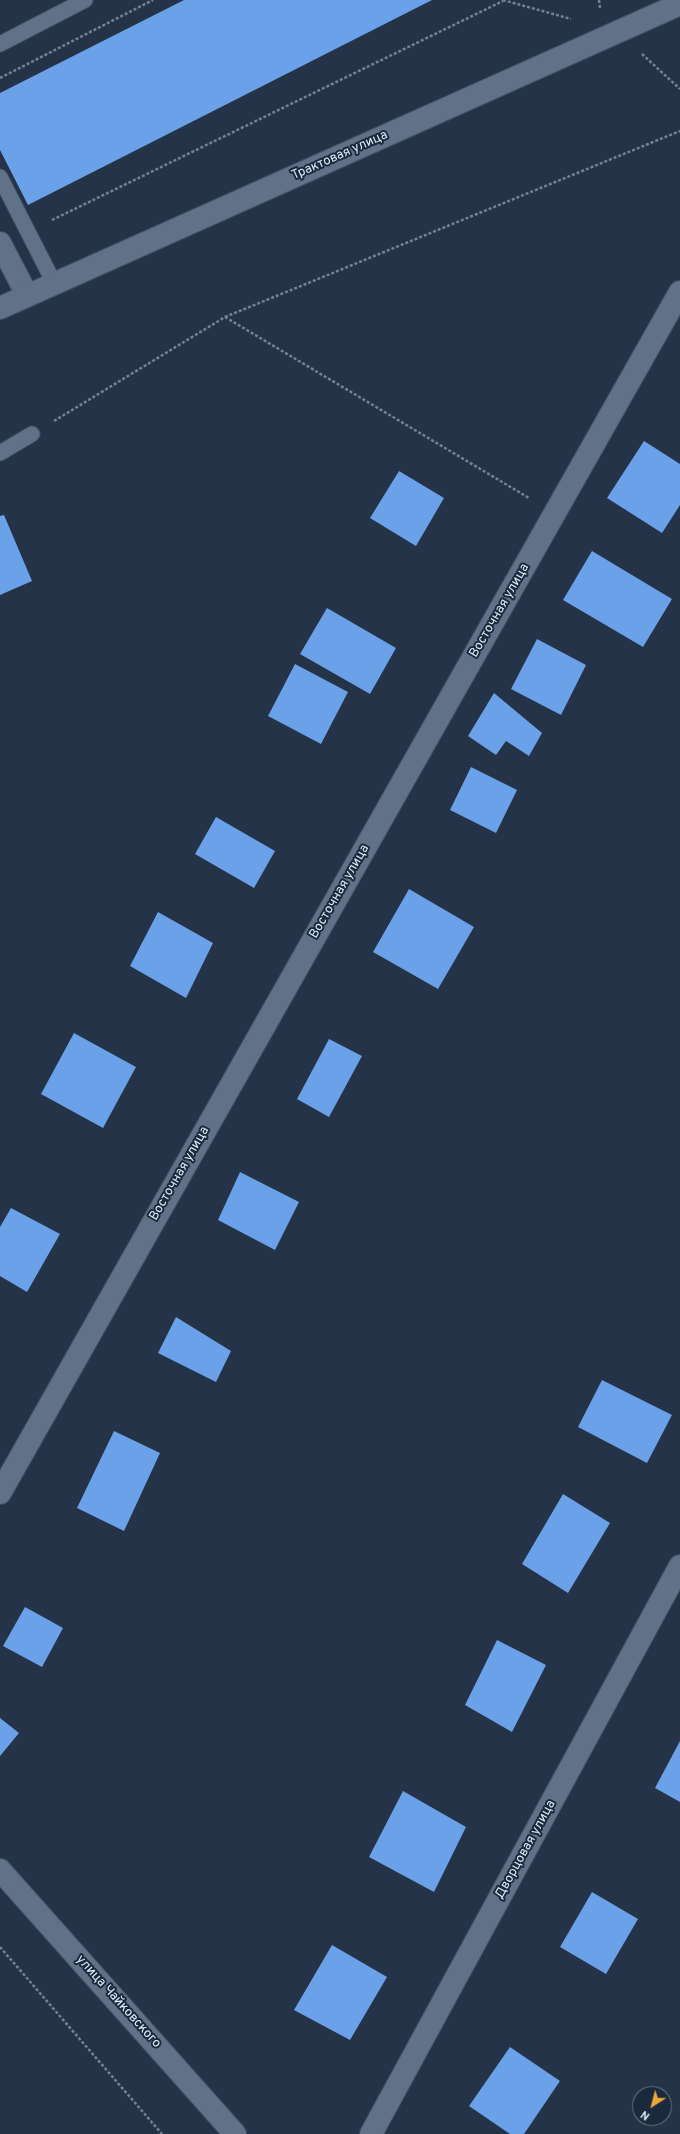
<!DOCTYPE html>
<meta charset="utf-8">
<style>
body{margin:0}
#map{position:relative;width:680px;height:2134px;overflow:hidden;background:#243347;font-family:Overpass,sans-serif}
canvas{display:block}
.north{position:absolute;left:632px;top:2086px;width:40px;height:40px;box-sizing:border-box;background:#1b293d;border:1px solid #6a7788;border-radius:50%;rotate:216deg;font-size:11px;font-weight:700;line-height:16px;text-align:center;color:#e1ebf8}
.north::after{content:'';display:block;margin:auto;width:14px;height:18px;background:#eba93a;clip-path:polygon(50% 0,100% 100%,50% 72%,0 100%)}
</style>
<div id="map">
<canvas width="680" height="2134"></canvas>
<div class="north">N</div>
</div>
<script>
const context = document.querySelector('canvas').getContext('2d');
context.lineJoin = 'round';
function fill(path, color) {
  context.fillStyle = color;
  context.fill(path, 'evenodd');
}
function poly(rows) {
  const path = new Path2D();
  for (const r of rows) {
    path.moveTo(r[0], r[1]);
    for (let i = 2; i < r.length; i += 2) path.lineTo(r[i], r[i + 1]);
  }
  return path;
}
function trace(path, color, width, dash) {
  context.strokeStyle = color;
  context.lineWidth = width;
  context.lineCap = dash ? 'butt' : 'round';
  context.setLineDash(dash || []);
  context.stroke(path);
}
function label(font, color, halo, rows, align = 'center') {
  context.font = font + ' Overpass,sans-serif';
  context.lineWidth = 4;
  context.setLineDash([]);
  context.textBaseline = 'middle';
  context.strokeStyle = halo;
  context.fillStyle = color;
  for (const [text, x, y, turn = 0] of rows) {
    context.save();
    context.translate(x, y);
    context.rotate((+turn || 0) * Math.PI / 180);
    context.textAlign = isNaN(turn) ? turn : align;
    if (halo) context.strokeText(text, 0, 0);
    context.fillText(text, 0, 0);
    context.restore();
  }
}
fill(poly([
 [184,0,432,0,28,205,0,150,0,93],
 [644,441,680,464,680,505,662,533,607,498],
 [399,471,444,498,416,546,370,518],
 [4,515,32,581,0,595,0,516],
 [592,551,672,599,643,647,563,600],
 [327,608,396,648,370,694,300,654],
 [537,639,586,665,561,715,511,689],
 [295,664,348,692,321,744,268,716],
 [494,693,542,733,529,756,506,741,496,755,468,736],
 [471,767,517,790,496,833,450,810],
 [216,817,275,851,254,888,195,854],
 [409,889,474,927,438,989,373,952],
 [158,912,213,943,186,998,130,966],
 [74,1033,136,1067,103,1128,41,1094],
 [329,1039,362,1056,329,1117,297,1099],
 [240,1172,299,1202,275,1250,218,1220],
 [11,1208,60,1234,27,1292,0,1276,0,1227],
 [176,1317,231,1351,216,1382,158,1353],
 [602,1380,672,1415,647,1463,578,1427],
 [114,1431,160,1453,124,1531,77,1508],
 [563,1494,610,1523,568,1593,522,1564],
 [25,1607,63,1628,42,1667,3,1646],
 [497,1640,546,1665,512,1732,465,1705],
 [0,1718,19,1733,0,1756],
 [680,1741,680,1802,655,1788],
 [403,1791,466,1827,434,1892,369,1857],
 [592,1892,638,1919,606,1974,560,1947],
 [332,1945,387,1977,350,2040,294,2010],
 [510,2047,560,2081,524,2134,510,2134,469,2106]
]), '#6ba1e9');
const service = poly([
 [0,44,85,0],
 [0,177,54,283],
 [0,453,32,434]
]);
const minor = poly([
 [0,243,27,295],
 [0,1493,680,292],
 [0,1870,235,2134],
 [371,2134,680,1566]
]);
const tertiary = poly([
 [0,308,680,4]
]);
trace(service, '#445062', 17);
trace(minor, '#445062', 24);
trace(tertiary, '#445062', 24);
trace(poly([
 [503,0,571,19],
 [599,0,600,8],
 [642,54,680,89],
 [0,78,153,0],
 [52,220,503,1],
 [225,317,529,498],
 [54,421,225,317,680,131],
 [0,1947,162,2134]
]), '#768293', 2.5, [3, 2]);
trace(service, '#607188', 15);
trace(minor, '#607188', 22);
trace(tertiary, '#607188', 22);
label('13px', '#e1ebf8', '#1b293d', [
 ["Трактовая улица",340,156,-24],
 ["Восточная улица",500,611,-60],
 ["Восточная улица",340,892,-60],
 ["Восточная улица",180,1174,-60],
 ["Дворцовая улица",526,1850,-61],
 ["улица Чайковского",118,2002,48]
]);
</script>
